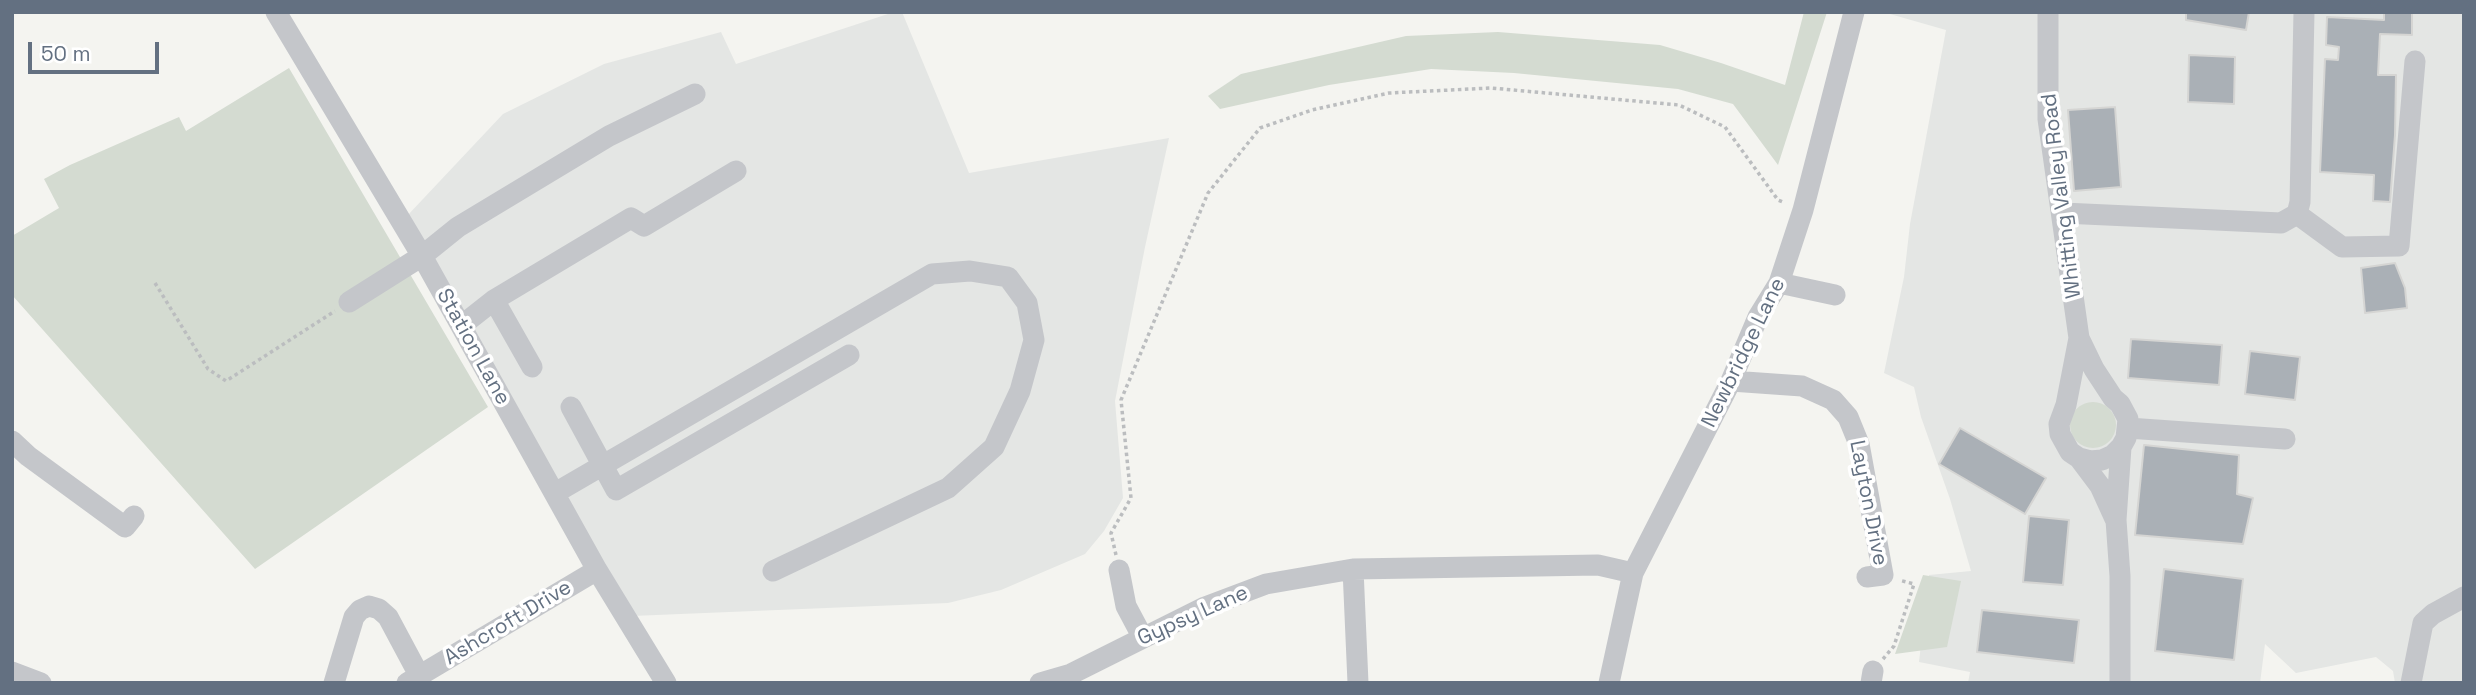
<!DOCTYPE html>
<style>
body{margin:0}
#map{position:relative;width:2476px;height:695px;overflow:hidden;background:#f4f4f0;font-family:"Space Grotesk",sans-serif}
canvas{display:block}
.frame{position:absolute;inset:0;border:14px solid #637081;pointer-events:none}
.scale{position:absolute;left:28px;top:42px;width:131px;height:32px;box-sizing:border-box;border:4px solid #637081;border-top:0;padding-left:9px;font-size:21px;line-height:24px;white-space:nowrap;color:#637081;-webkit-text-stroke:5px #fff;paint-order:stroke}
</style>
<div id="map">
<canvas width="2476" height="695"></canvas>
<div class="frame"></div>
<div class="scale">50 m</div>
</div>
<script>
const context = document.querySelector('canvas').getContext('2d');
context.lineJoin = 'round';
function fill(path, color) {
  context.fillStyle = color;
  context.fill(path, 'evenodd');
}
function poly(rows) {
  const path = new Path2D();
  for (const r of rows) {
    if (r.length === 3) {
      path.moveTo(r[0] + r[2], r[1]);
      path.arc(r[0], r[1], r[2], 0, 2 * Math.PI);
      continue;
    }
    path.moveTo(r[0], r[1]);
    for (let i = 2; i < r.length; i += 2) path.lineTo(r[i], r[i + 1]);
  }
  return path;
}
function trace(path, color, width, dash) {
  context.strokeStyle = color;
  context.lineWidth = width;
  context.lineCap = dash ? 'butt' : 'round';
  context.setLineDash(dash || []);
  context.stroke(path);
}
function label(font, color, halo, rows, align = 'center') {
  context.font = font + ' "Space Grotesk",sans-serif';
  context.lineWidth = 7;
  context.setLineDash([]);
  context.textBaseline = 'middle';
  context.strokeStyle = halo;
  context.fillStyle = color;
  for (const [text, x, y, turn = 0] of rows) {
    context.save();
    context.translate(x, y);
    context.rotate((+turn || 0) * Math.PI / 180);
    context.textAlign = isNaN(turn) ? turn : align;
    if (halo) context.strokeText(text, 0, 0);
    context.fillText(text, 0, 0);
    context.restore();
  }
}
fill(poly([
 [894,12,902,12,969,173,1169,138,1145,247,1115,401,1123,498,1104,531,1085,554,1001,590,948,603,632,616,407,216,503,114,604,64,721,32,736,64],
 [1883,12,2464,12,2464,683,2395,683,2393,671,2376,657,2296,673,2265,644,2260,683,1968,683,1970,672,1919,662,1929,575,1971,571,1950,499,1921,417,1914,387,1884,373,1904,277,1910,224,1946,30]
]), '#e4e6e4');
fill(poly([
 [1804,12,1827,12,1778,165,1733,104,1678,89,1514,73,1431,69,1329,85,1220,109,1208,96,1241,74,1406,36,1498,32,1660,45,1721,63,1785,85],
 [289,68,488,407,255,569,12,295,12,236,59,208,44,179,70,165,179,117,186,131],
 [2093,425,23],
 [1923,575,1961,581,1947,647,1895,654]
]), '#d4dbd1');
const building = poly([
 [2186,12,2249,12,2246,30,2186,20,2186,12],
 [2384,12,2412,12,2412,35,2380,34,2378,75,2396,75,2395,135,2390,202,2373,201,2374,175,2320,172,2325,59,2338,60,2339,47,2326,45,2327,17,2384,20,2384,12],
 [2189,55,2235,57,2234,104,2188,102,2189,55],
 [2115,107,2121,187,2074,191,2068,110,2115,107],
 [2395,263,2405,288,2407,308,2365,313,2361,268,2395,263],
 [2131,339,2222,345,2219,385,2128,378,2131,339],
 [2250,351,2300,357,2295,400,2245,394,2250,351],
 [1960,428,2046,478,2025,514,1939,464,1960,428],
 [2144,445,2239,455,2237,494,2253,498,2243,544,2135,535,2144,445],
 [2029,516,2069,520,2063,585,2023,582,2029,516],
 [2164,569,2243,579,2234,660,2155,651,2164,569],
 [1982,610,2079,620,2074,663,1977,652,1982,610]
]);
fill(building, '#aab0b6');
trace(building, '#d5d5d3', 2);
trace(poly([
 [155,283,208,369,226,381,335,311],
 [1116,555,1111,533,1131,498,1121,400,1208,193,1260,128,1312,110,1389,93,1491,88,1679,105,1725,127,1778,200,1785,203],
 [1883,659,1894,646,1914,584,1899,580]
]), '#bbbdbf', 3.5, [3.5, 3.5]);
trace(poly([
 [276,12,422,256,597,570,666,683],
 [2048,12,2048,119,2079,338,2066,405,2059,424,2060,434,2070,452,2079,458,2090,461,2102,460,2113,455,2121,447,2126,438,2128,419,2120,404,2113,398,2094,369,2079,338],
 [2063,213,2281,223,2297,214,2300,202,2304,12],
 [2297,214,2342,247,2399,246,2415,61],
 [1779,283,1835,295],
 [494,300,532,367],
 [349,302,422,256,458,227,609,136,695,94],
 [461,326,494,300,631,218,644,226,736,171],
 [1731,381,1802,386,1833,400,1848,417,1859,444,1883,575,1867,577],
 [571,407,616,490,849,355],
 [2128,428,2285,439],
 [12,441,28,456,125,527,134,516],
 [2079,458,2100,486,2115,519],
 [555,493,932,274,970,271,1008,277,1027,303,1034,340,1020,391,994,447,948,488,773,571],
 [1353,569,1358,683],
 [1119,570,1126,606,1143,638],
 [12,672,41,683],
 [334,683,354,617,360,610,369,606,379,609,388,617,419,675],
 [407,683,597,570],
 [1040,683,1071,674,1205,607,1266,584,1353,569,1598,565,1633,573],
 [1609,683,1633,573,1731,381,1758,317,1779,283,1803,210,1854,12],
 [1871,683,1873,671],
 [2120,683,2120,576,2116,520,2121,447],
 [2411,683,2423,623,2433,614,2464,597]
]), '#c4c6ca', 21);
label('21px', '#637081', '#fff', [
 ["Whitting Valley Road",2062,196,-97],
 ["Station Lane",473,347,61],
 ["Newbridge Lane",1744,353,-64],
 ["Layton Drive",1868,503,79],
 ["Gypsy Lane",1193,616,-24],
 ["Ashcroft Drive",508,623,-31]
]);
</script>
